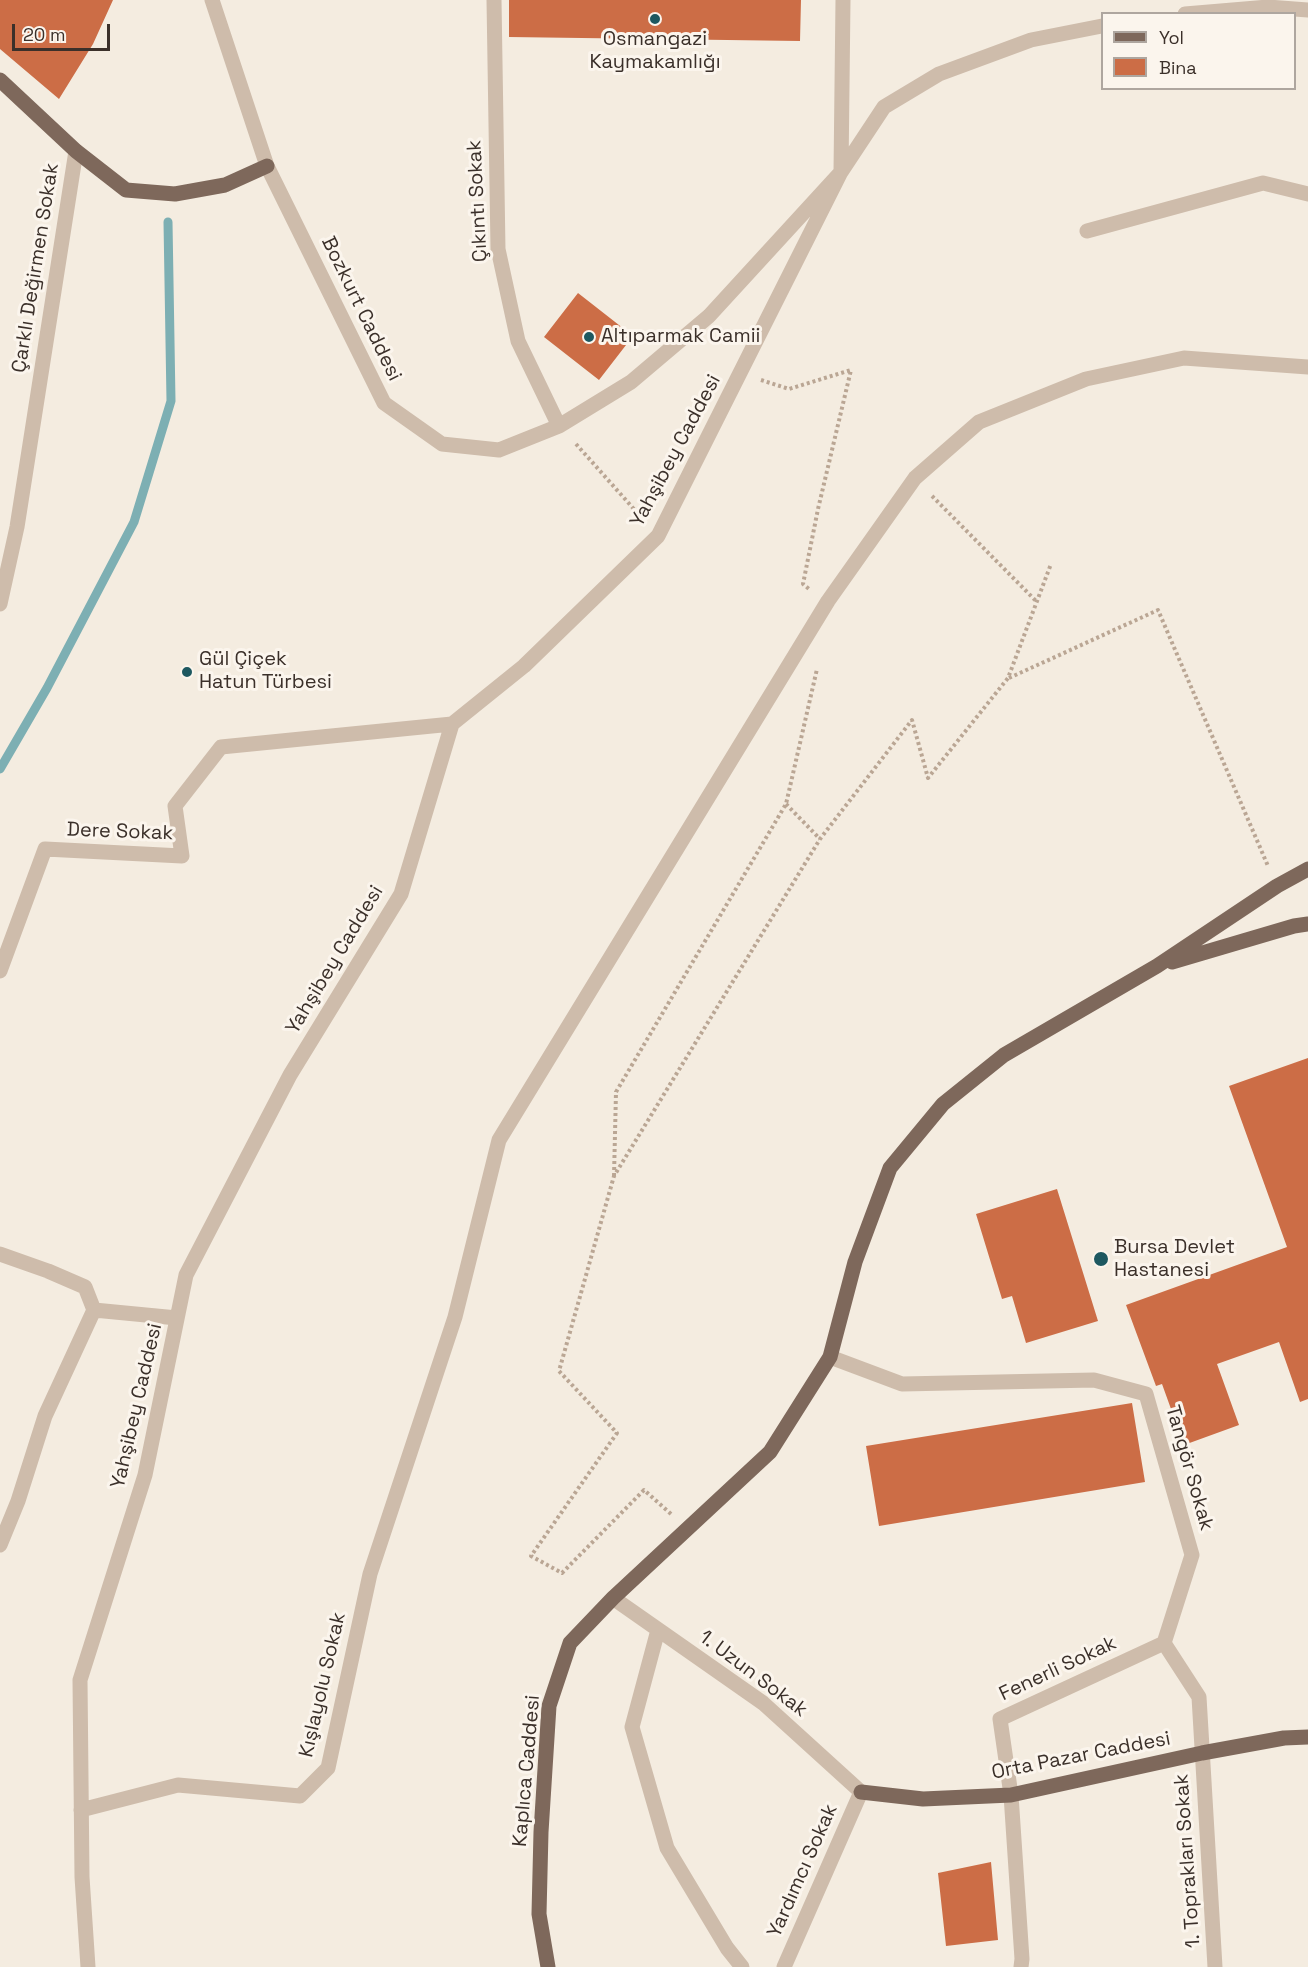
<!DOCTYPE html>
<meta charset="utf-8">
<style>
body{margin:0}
#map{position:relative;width:1308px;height:1967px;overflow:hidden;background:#f4ece0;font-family:"Space Grotesk",sans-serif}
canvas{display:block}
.legend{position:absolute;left:1101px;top:12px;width:195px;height:78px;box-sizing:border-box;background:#fbf5ed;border:2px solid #aea69f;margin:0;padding:8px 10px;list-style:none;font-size:18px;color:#3b302a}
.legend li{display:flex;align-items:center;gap:12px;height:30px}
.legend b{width:30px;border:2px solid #aea69f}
.scale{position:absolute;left:12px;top:24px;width:98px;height:27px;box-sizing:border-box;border:3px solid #3b302a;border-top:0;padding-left:8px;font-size:18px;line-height:21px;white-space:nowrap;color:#3b302a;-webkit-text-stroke:4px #fbf5ed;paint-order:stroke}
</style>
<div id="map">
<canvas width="1308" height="1967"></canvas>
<ul class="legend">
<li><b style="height:8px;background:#7e685b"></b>Yol</li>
<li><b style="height:16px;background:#cc6d46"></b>Bina</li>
</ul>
<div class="scale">20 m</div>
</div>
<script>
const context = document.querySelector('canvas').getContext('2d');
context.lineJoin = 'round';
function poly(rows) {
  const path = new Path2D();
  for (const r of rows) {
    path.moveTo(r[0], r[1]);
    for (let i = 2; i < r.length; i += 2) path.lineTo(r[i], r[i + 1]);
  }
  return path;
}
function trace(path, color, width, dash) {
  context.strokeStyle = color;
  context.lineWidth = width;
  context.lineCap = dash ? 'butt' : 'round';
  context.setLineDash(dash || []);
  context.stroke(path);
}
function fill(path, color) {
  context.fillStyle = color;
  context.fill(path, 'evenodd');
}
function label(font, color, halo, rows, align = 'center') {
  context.font = font + ' "Space Grotesk",sans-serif';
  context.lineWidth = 6;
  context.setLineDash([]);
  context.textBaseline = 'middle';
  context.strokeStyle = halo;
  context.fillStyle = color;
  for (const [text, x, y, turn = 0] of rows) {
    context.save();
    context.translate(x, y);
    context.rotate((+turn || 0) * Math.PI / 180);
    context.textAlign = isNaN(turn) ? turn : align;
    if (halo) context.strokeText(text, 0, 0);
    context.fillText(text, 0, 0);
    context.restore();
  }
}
trace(poly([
 [0,769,47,688,134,522,171,401,168,222]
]), '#7dafb3', 9);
fill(poly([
 [0,0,113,0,93,44,59,99,0,49],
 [509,0,801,0,800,41,509,37],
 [578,293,633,336,599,380,544,337],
 [1308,1058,1308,1399,1300,1402,1279,1342,1217,1364,1239,1425,1184,1445,1162,1384,1156,1386,1126,1305,1287,1247,1229,1086],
 [1057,1189,1098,1321,1026,1343,1012,1296,1002,1299,976,1214],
 [1132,1403,1145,1482,879,1526,866,1446],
 [991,1862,998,1940,946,1946,938,1873]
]), '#cc6d46');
trace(poly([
 [761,380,789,389,851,370,818,509,803,584,809,589],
 [576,444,641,517],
 [932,496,1037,602],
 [1009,678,1158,610,1268,866],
 [786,804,820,839],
 [614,1176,616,1092,786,804,817,669],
 [671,1514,644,1490,562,1573,531,1556,617,1433,559,1371,614,1176,820,839,912,720,928,778,1008,678,1051,564]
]), '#baa694', 4, [3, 3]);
trace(poly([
 [212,0,267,166,384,403,442,444,499,450,559,426,631,382,709,316,841,172,884,107,939,74,1031,40,1102,26],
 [494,0,498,249,518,341,559,426],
 [1185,14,1268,7,1308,10],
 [1087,231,1263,183,1308,194],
 [0,604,17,527,76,151],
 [0,971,45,849,182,856,175,806,221,747,452,724],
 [0,1254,48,1271,85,1287,94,1310],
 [94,1310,177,1318],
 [830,1357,902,1384,1094,1380,1146,1394,1192,1555,1164,1643,1199,1697,1215,1967],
 [0,1545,18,1501,45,1416,94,1310],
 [613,1598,763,1703,861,1792,784,1967],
 [658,1630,632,1727,667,1848,727,1948,742,1967],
 [81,1810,178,1785,300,1796,328,1768,370,1574,455,1317,499,1140,828,601,915,478,979,422,1086,379,1184,358,1308,367],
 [88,1967,82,1877,80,1680,145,1475,186,1275,290,1075,401,894,452,724,524,666,658,536,841,172,843,0],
 [1021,1967,1022,1959,1011,1795,1000,1719,1164,1643]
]), '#cebcab', 15);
trace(poly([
 [0,80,76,151,126,190,175,194,225,185,267,166],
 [1172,962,1294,926,1308,924],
 [861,1792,923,1799,1011,1795,1202,1753,1284,1738,1308,1737],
 [548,1967,539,1914,541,1832,549,1706,570,1643,613,1598,770,1452,830,1357,855,1262,890,1168,943,1104,1004,1055,1157,966,1277,886,1308,869]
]), '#7e685b', 15);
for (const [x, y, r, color] of [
 [655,19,6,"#1d5860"],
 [589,337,6,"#1d5860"],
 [187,672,6,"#1d5860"],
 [1101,1259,8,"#1d5860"]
]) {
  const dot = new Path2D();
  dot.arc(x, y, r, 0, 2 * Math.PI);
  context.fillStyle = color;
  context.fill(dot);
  trace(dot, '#fbf5ed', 2);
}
label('20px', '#3b302a', '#fbf5ed', [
 ["Osmangazi",655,40,"center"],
 ["Kaymakamlığı",655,63,"center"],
 ["Altıparmak Camii",601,337],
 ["Gül Çiçek",199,660],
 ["Hatun Türbesi",199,683],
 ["Bursa Devlet",1114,1248],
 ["Hastanesi",1114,1271]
], 'left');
label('20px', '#3b302a', '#fbf5ed', [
 ["Çıkıntı Sokak",478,201,-93],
 ["Çarklı Değirmen Sokak",36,268,-81],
 ["Bozkurt Caddesi",361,309,64],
 ["Yahşibey Caddesi",676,451,-62],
 ["Dere Sokak",120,832,2],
 ["Yahşibey Caddesi",335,960,-59],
 ["Yahşibey Caddesi",137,1406,-77],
 ["Tangör Sokak",1189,1468,74],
 ["Fenerli Sokak",1058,1669,-25],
 ["1. Uzun Sokak",753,1674,37],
 ["Kışlayolu Sokak",323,1685,-77],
 ["Orta Pazar Caddesi",1081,1756,-11],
 ["Kaplıca Caddesi",527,1771,-85],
 ["1. Toprakları Sokak",1188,1861,-94],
 ["Yardımcı Sokak",803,1871,-66]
]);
</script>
